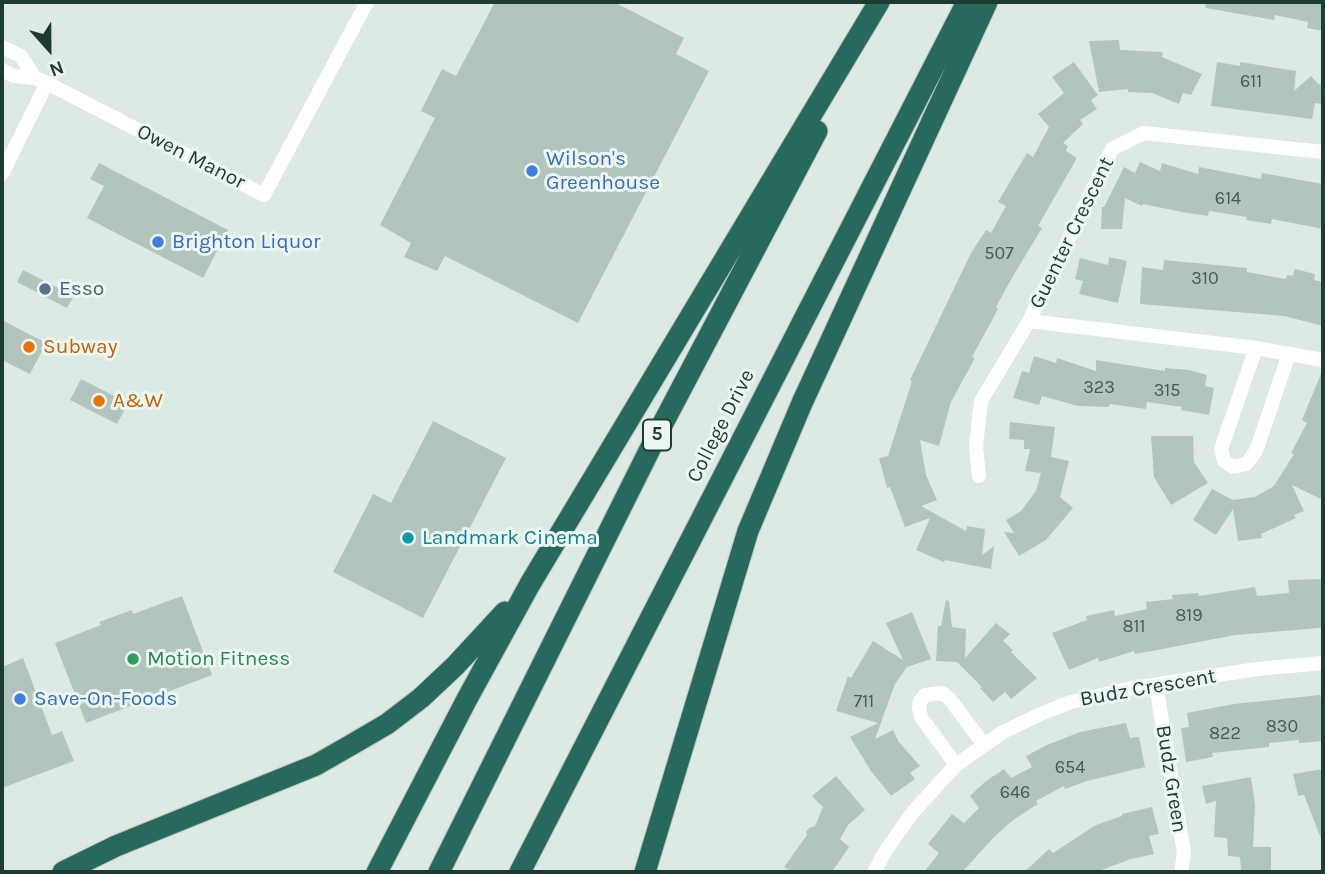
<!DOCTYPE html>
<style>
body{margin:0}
#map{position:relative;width:1325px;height:874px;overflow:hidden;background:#ddeae4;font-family:Karla,sans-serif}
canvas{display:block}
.frame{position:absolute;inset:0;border:4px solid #1d3b33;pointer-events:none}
.north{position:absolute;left:14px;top:14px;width:70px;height:70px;-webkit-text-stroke:5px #edf7f2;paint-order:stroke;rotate:159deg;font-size:19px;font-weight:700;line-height:28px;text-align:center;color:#1d3b33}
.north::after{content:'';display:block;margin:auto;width:24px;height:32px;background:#1d3b33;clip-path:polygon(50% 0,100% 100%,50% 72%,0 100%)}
</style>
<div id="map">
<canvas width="1325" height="874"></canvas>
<div class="frame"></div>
<div class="north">N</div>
</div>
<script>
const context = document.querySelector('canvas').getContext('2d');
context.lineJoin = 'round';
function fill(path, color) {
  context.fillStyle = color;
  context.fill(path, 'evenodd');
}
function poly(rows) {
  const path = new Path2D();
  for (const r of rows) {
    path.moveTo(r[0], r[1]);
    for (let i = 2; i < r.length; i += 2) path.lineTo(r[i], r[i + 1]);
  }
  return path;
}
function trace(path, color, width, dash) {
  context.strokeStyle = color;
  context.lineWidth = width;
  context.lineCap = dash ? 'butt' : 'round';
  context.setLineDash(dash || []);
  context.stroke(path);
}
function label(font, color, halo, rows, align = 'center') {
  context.font = font + ' Karla,sans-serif';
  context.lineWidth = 6;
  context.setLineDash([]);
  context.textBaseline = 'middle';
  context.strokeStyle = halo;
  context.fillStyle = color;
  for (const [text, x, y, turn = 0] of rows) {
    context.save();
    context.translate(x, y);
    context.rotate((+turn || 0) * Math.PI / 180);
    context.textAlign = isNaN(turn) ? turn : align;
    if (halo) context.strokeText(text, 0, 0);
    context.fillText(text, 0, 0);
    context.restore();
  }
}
fill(poly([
 [495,2,614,2,684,38,676,54,709,71,578,323,445,256,437,271,404,257,411,243,380,225,435,118,421,111,442,69,456,76],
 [1204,2,1323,2,1323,31,1307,28,1308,22,1275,15,1274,20,1206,8],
 [1119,40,1120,50,1163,52,1162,57,1202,74,1191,95,1183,93,1179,104,1152,93,1128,92,1128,89,1099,92,1089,41],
 [1074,62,1098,95,1091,100,1097,109,1080,120,1083,124,1063,143,1068,146,1066,151,1077,158,1038,226,1042,228,1013,276,996,307,998,309,972,357,975,358,951,402,939,446,920,440,926,475,937,500,921,506,966,531,967,526,985,529,982,555,994,546,991,569,945,560,944,562,916,550,930,518,905,527,890,487,887,488,879,458,888,456,912,381,910,380,971,253,986,230,991,233,1006,206,998,202,1027,153,1033,157,1049,127,1038,114,1064,93,1052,77],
 [1217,62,1240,66,1240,62,1296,71,1294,91,1311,76,1318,84,1323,85,1322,104,1315,103,1312,119,1211,106],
 [1140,162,1160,171,1162,163,1198,174,1199,167,1261,179,1262,173,1323,184,1323,229,1272,219,1271,224,1246,220,1247,217,1209,211,1208,216,1182,212,1143,204,1142,206,1125,198,1122,229,1101,229,1102,207,1104,207,1124,167,1135,173],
 [99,163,228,230,203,278,87,218,104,186,90,179],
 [1109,257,1127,261,1118,303,1079,294,1083,281,1075,279,1080,258,1108,265],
 [1164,260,1247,268,1247,272,1286,279,1287,275,1293,276,1295,269,1315,274,1314,280,1323,282,1323,326,1284,316,1140,304,1142,267,1163,270],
 [23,270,74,296,67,308,17,282],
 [2,320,46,343,30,374,2,360],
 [1034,356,1056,363,1057,358,1096,371,1096,360,1165,371,1165,368,1189,370,1207,375,1205,386,1214,388,1209,415,1181,410,1182,407,1147,402,1146,409,1110,404,1109,407,1078,406,1042,396,1039,405,1013,398,1022,371,1029,373],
 [1323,369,1323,500,1292,485,1304,511,1294,515,1296,518,1261,534,1262,538,1238,541,1233,509,1216,535,1193,520,1212,489,1233,500,1255,497,1274,486,1294,454,1291,453,1307,423,1302,420],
 [81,379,128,403,117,424,70,400],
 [433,421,506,458,423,618,333,572,373,494,391,503],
 [1010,422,1055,427,1051,457,1069,461,1060,497,1073,508,1046,540,1019,556,1004,532,1014,533,1006,520,1021,511,1036,491,1041,473,1025,471,1030,449,1024,449,1024,440,1009,439],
 [1151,436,1193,436,1194,462,1208,483,1171,505,1154,477],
 [1323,579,1323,627,1319,628,1235,635,1152,651,1135,654,1134,651,1099,662,1098,658,1069,670,1052,633,1087,620,1086,616,1114,610,1115,616,1147,609,1146,602,1173,599,1172,595,1198,593,1199,596,1255,587,1257,596,1289,593,1288,580],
 [182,596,212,675,86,723,55,643,101,625,99,622,132,610,133,614],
 [946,600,949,601,952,627,966,629,965,658,996,623,1010,634,1003,641,1013,650,1011,652,1037,678,1011,699,1005,692,993,702,980,688,982,687,957,662,936,661,938,626,941,626],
 [912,612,931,659,907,667,895,684,875,739,893,730,899,742,920,766,910,773,915,779,891,796,871,771,850,737,878,723,836,711,848,676,851,678,873,641,903,660,886,623],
 [23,658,52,735,62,731,74,761,2,788,2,667],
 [1320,695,1321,698,1323,697,1323,741,1299,743,1299,740,1269,743,1269,747,1212,753,1213,757,1186,762,1181,728,1189,727,1187,713,1234,704],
 [1126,723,1130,738,1139,737,1145,767,1087,781,1065,789,1064,786,1036,801,1038,804,1013,820,995,836,962,872,924,872,939,853,928,844,952,814,964,823,979,808,970,796,986,781,1004,769,1011,778,1032,767,1026,756,1047,745,1080,732],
 [1323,769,1323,841,1322,841,1304,795,1298,796,1293,774],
 [836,776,865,810,848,825,840,839,849,847,832,872,793,872,784,867,807,835,806,832,809,828,815,826,823,807,812,796],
 [1251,777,1255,805,1253,847,1271,847,1271,872,1241,870,1240,857,1228,856,1227,838,1214,837,1216,801,1206,804,1202,786],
 [1152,807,1159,834,1149,836,1154,854,1131,859,1096,872,1024,872,1049,849,1053,853,1096,825,1122,816,1122,814]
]), '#b2c5bd');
const motorway = poly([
 [63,872,116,846,316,765,351,745,387,724,421,698,455,666,505,612],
 [377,872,467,699,530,584,879,2],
 [439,872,661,427,817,131],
 [520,872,967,2],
 [645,872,748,531,802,403,987,2]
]);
trace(motorway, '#bbc4c2', 23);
trace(poly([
 [2,47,21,56,35,78],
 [2,70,14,76,35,78,47,83,264,195,367,2],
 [2,174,47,83],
 [1029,321,1256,348,1323,360],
 [1256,348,1221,449,1224,461,1233,467,1246,464,1256,451,1289,354],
 [979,476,976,446,981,401,1029,321,1112,149,1144,133,1323,152],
 [1156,685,1184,853,1181,872],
 [956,765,921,717,919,708,920,701,925,695,942,693,949,698,984,745],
 [874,872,886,850,913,812,956,765,1003,732,1045,712,1071,702,1127,689,1257,669,1323,663]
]), '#fff', 14);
trace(motorway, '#27695c', 21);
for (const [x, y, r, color] of [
 [532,171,7,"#3f7fe0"],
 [158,242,7,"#3f7fe0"],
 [45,289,7,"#5c6f8a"],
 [29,347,7,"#e8710a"],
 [99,401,7,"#e8710a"],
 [408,538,7,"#0f9aa8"],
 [133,659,7,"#2e9e5b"],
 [20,699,7,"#3f7fe0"]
]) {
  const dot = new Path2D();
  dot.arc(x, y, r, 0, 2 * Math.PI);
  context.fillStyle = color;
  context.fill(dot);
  trace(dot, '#edf7f2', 2.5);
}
label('18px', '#425e56', null, [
 ["611",1251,82],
 ["614",1228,199],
 ["507",999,254],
 ["310",1205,279],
 ["323",1099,388],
 ["315",1167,391],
 ["819",1189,616],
 ["811",1134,627],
 ["711",864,702],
 ["830",1282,727],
 ["822",1225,734],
 ["654",1070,768],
 ["646",1015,793]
]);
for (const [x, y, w] of [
 [657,435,28]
]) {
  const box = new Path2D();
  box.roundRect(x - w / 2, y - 15.5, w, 31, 5);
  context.fillStyle = '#edf7f2';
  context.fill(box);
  trace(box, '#1d3b33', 2);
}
label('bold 19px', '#1d3b33', null, [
 ["5",657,435]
]);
label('21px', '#1d3b33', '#edf7f2', [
 ["Owen Manor",191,157,27],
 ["Guenter Crescent",1072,233,-64],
 ["College Drive",721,426,-63],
 ["Budz Crescent",1148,688,-10],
 ["Budz Green",1171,779,81]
]);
label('21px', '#366cbe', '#edf7f2', [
 ["Wilson's",546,159],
 ["Greenhouse",546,183],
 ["Brighton Liquor",172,242],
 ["Save-On-Foods",34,699]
], 'left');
label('21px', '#4e5e75', '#edf7f2', [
 ["Esso",59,289]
], 'left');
label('21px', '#c56008', '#edf7f2', [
 ["Subway",43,347],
 ["A&W",113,401]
], 'left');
label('21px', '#0d838f', '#edf7f2', [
 ["Landmark Cinema",422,538]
], 'left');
label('21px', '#27864d', '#edf7f2', [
 ["Motion Fitness",147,659]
], 'left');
</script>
